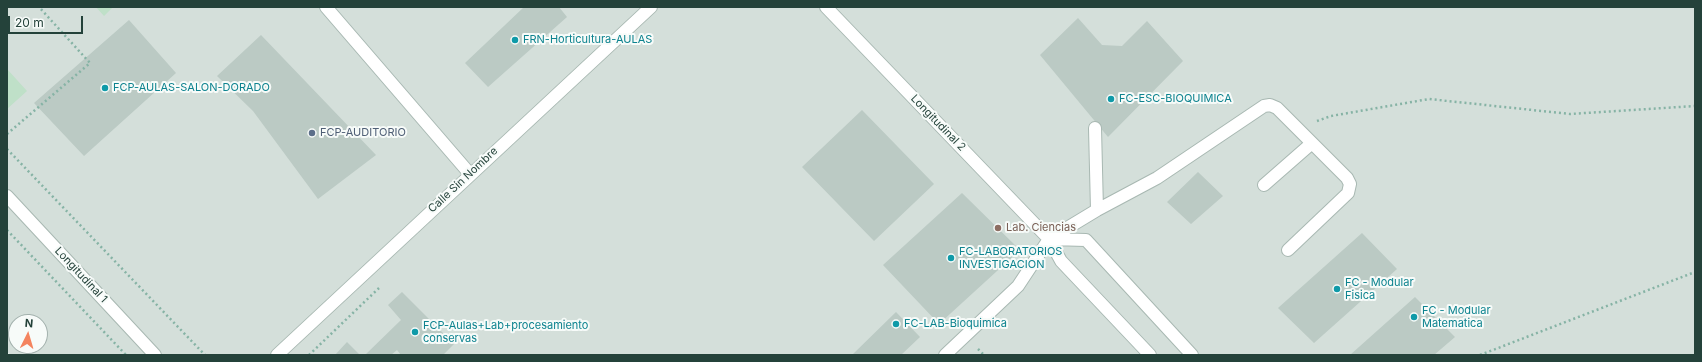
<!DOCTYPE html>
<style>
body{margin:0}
#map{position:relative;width:1702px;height:362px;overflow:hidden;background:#e6efeb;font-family:Inter,sans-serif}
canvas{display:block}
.frame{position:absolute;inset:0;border:8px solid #24423a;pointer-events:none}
.north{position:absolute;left:8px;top:314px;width:40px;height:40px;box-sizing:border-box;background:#f7fbf9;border:1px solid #a3b1ad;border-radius:50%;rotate:5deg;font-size:11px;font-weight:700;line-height:16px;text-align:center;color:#24423a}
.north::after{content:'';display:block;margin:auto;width:14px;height:18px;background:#f4845f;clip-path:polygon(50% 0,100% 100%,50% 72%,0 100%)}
.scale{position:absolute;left:8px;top:16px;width:75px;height:18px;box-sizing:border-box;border:2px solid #24423a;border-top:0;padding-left:5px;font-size:12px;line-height:14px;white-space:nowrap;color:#24423a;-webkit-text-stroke:3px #f7fbf9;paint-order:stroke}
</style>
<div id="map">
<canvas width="1702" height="362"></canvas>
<div class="frame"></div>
<div class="north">N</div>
<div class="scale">20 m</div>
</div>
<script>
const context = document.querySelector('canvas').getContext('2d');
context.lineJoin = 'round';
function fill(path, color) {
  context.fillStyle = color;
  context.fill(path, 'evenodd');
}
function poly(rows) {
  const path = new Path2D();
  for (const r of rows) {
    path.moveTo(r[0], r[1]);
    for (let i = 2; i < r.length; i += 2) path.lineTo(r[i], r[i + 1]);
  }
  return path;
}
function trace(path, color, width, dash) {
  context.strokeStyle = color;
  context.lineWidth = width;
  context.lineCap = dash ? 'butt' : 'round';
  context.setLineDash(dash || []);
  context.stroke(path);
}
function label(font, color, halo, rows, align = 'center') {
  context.font = font + ' Inter,sans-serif';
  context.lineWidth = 4;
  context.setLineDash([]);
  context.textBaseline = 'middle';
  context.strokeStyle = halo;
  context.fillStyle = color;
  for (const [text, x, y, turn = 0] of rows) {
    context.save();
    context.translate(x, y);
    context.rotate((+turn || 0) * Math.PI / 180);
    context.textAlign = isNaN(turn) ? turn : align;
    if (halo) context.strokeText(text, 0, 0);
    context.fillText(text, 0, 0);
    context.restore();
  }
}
fill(poly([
 [7,7,1695,7,1695,355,11,355,7,352],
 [16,322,40,322,40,346,16,346]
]), '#d4dfda');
fill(poly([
 [96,7,113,7,104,16],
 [7,69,27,91,7,109]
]), '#bfe0c8');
fill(poly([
 [524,7,559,7,567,17,488,87,465,63],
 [1078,18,1102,45,1122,46,1147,21,1183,61,1108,137,1040,55],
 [129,20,176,73,84,156,34,103],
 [261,35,376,155,318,199,253,111,217,76],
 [862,110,934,184,874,241,802,167],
 [1198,172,1223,196,1191,224,1167,202],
 [962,193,1020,250,939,324,883,265],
 [1362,233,1397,269,1314,343,1278,308],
 [402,292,454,344,443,355,401,355,397,350,391,355,365,355,401,320,388,305],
 [1415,297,1455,337,1434,355,1350,355],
 [896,312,920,337,901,355,852,355],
 [347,342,360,355,335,355]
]), '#bbcac4');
const minor = poly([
 [326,7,470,174],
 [826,7,1049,239,1061,261,1150,355],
 [1095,128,1097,210],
 [1264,185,1312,143],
 [7,196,155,355],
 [1050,239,1086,240,1192,355],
 [277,355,651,7],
 [945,355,1018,286,1049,239,1097,210,1157,178,1264,106,1270,105,1277,108,1347,178,1350,184,1348,193,1288,250]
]);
trace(minor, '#a8b8b2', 14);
trace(poly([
 [1317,121,1331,116,1429,99,1570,114,1695,106],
 [7,134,90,63,39,7],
 [7,149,205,355],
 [7,230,126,355],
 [978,349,984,355],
 [309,355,379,288],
 [1480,355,1695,272]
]), '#86b3a5', 2.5, [2, 3]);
trace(minor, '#fff', 12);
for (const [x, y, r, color] of [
 [515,40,4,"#0f9aa8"],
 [105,88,4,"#0f9aa8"],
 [1111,99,4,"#0f9aa8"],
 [312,133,4,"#5c6f8a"],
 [998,228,4,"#8d6e63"],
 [951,258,4,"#0f9aa8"],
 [1337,289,4,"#0f9aa8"],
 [1414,317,4,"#0f9aa8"],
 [896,324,4,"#0f9aa8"],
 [415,332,4,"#0f9aa8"]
]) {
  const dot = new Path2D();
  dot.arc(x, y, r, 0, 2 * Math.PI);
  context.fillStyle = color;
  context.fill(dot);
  trace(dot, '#f7fbf9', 1.5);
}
label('11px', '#0d838f', '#f7fbf9', [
 ["FRN-Horticultura-AULAS",523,40],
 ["FCP-AULAS-SALON-DORADO",113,88],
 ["FC-ESC-BIOQUIMICA",1119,99],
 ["FC-LABORATORIOS",959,252],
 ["INVESTIGACION",959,265],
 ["FC - Modular",1345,283],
 ["Fisica",1345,296],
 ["FC - Modular",1422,311],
 ["Matematica",1422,324],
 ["FC-LAB-Bioquimica",904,324],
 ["FCP-Aulas+Lab+procesamiento",423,326],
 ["conservas",423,339]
], 'left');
label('11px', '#24423a', '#f7fbf9', [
 ["Longitudinal 2",938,123,46],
 ["Calle Sin Nombre",463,180,-43],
 ["Longitudinal 1",81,275,47]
]);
label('11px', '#4e5e75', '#f7fbf9', [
 ["FCP-AUDITORIO",320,133]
], 'left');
label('11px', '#785e54', '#f7fbf9', [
 ["Lab. Ciencias",1006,228]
], 'left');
</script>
